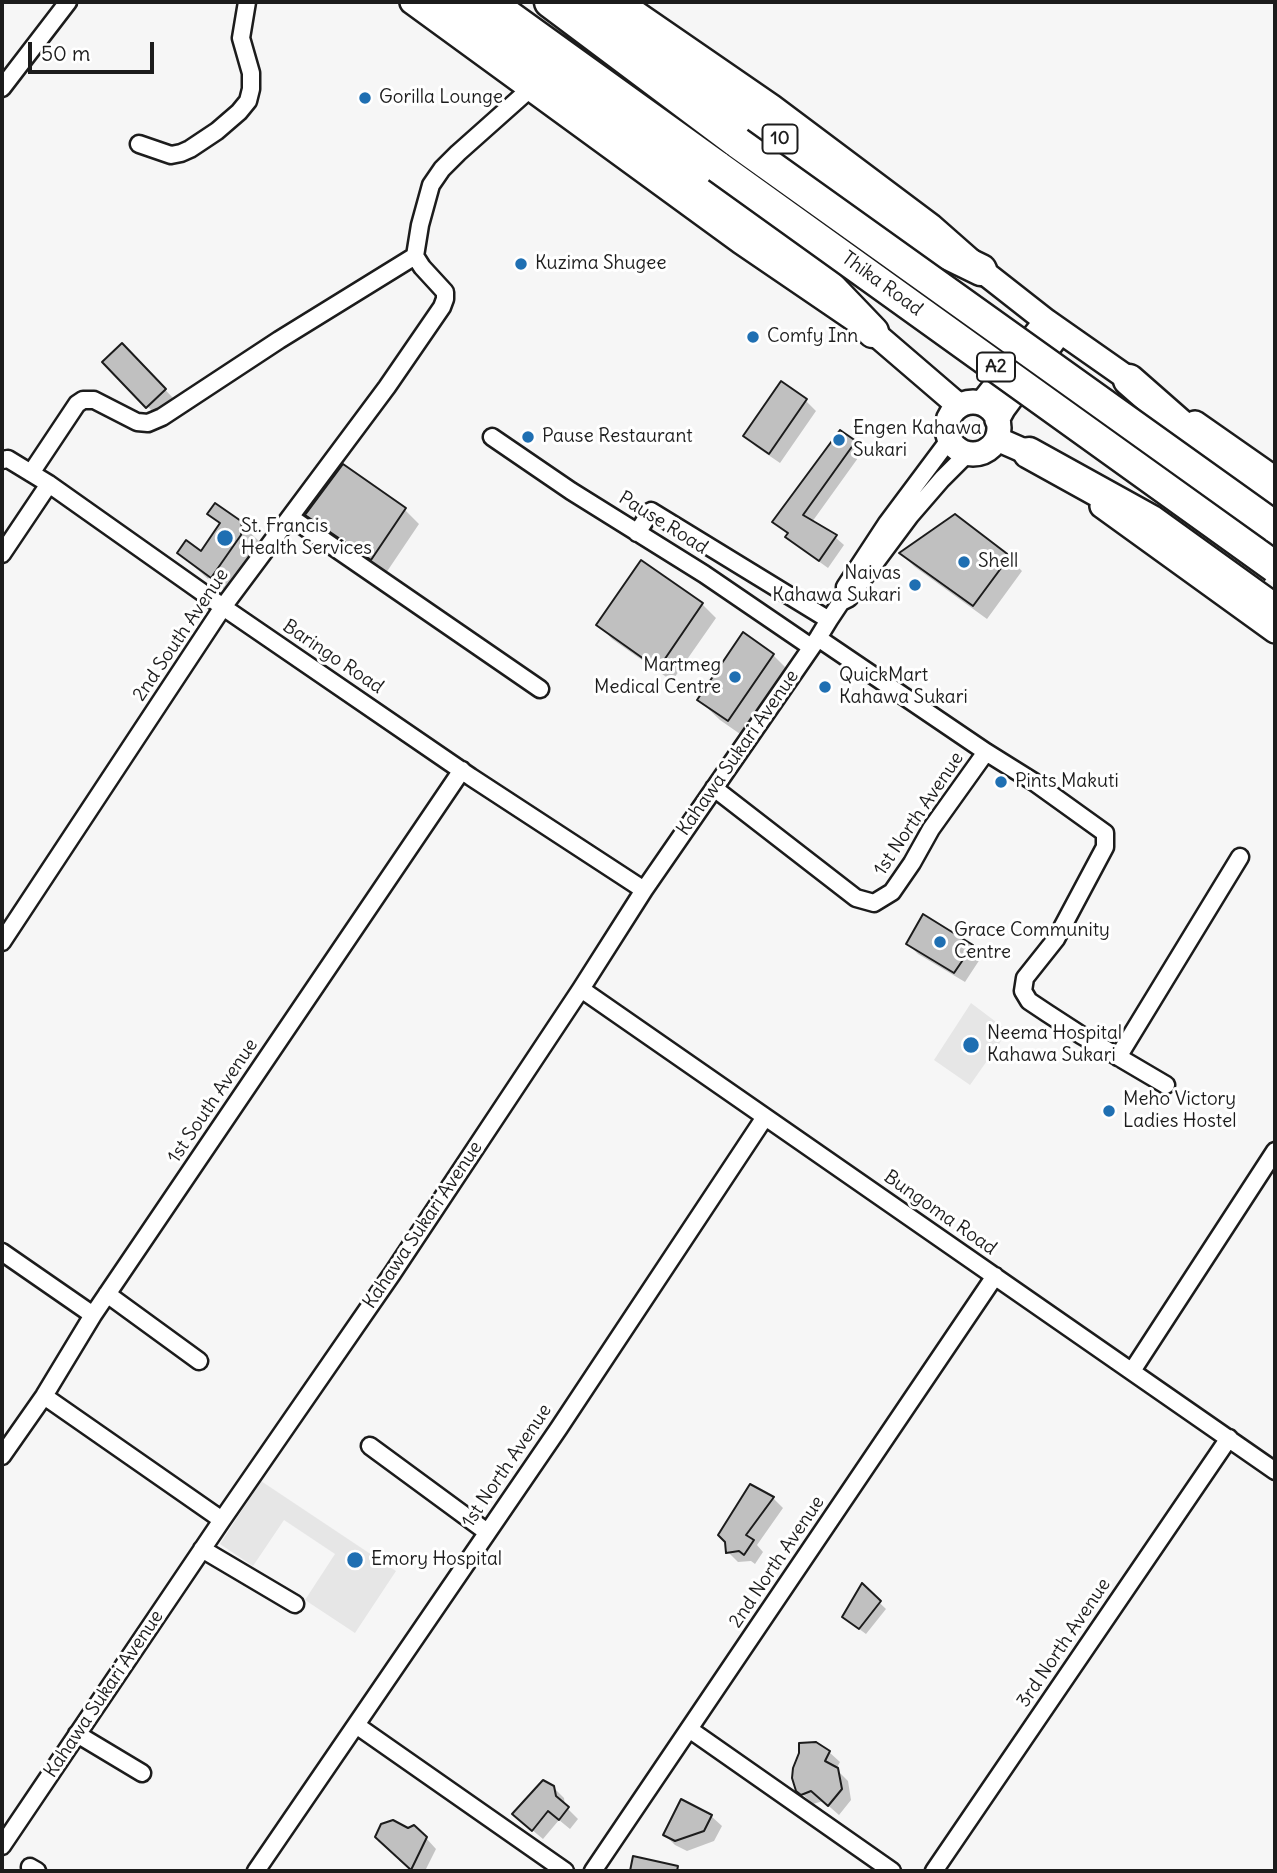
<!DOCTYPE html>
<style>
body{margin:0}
#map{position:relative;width:1277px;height:1873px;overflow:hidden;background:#f6f6f6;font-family:Delius,sans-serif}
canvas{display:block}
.frame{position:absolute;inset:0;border:4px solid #1c1c1c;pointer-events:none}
.scale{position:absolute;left:28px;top:42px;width:126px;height:32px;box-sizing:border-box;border:4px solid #1c1c1c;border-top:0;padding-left:9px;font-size:21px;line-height:24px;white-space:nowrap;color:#1c1c1c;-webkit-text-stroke:5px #fff;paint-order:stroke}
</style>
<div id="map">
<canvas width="1277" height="1873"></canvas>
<div class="frame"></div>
<div class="scale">50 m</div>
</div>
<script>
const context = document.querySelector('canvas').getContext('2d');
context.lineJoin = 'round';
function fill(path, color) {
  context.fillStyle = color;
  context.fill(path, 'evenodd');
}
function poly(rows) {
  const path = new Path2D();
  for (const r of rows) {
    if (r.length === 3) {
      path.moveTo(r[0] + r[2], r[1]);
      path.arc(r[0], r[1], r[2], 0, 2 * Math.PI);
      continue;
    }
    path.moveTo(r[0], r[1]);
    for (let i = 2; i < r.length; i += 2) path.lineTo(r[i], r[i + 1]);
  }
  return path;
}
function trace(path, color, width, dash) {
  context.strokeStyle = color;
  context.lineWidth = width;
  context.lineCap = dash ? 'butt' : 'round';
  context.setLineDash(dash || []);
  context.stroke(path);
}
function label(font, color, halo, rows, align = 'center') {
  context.font = font + ' Delius,sans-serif';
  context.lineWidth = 6;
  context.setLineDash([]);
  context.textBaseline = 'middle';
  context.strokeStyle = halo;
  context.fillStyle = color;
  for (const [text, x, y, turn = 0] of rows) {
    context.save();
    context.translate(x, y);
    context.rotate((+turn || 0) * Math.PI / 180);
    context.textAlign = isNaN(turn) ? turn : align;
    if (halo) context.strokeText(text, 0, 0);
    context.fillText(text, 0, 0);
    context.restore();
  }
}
fill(poly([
 [971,1003,1008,1031,970,1085,934,1060],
 [261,1481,396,1571,355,1633,305,1600,335,1554,284,1520,253,1566,220,1544]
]), '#e6e6e6');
fill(poly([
 [122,345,175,400,158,417,104,362],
 [806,401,816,411,780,463,755,446,745,435],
 [855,443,863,451,812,522,835,537,844,545,828,568,796,545,787,537,789,535,774,522],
 [343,467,405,510,419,524,386,573,321,528,307,514],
 [209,514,240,523,262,544,233,597,211,581,221,567,216,567,208,579,179,553,202,553,221,525],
 [901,554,1008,557,1022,571,987,619,915,567],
 [702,604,716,618,672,681,612,639,599,625],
 [773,655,794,676,750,741,720,720,699,700],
 [908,944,971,946,982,956,965,982,918,954],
 [773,1498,783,1508,757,1545,763,1552,755,1564,751,1561,738,1562,728,1552],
 [862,1586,886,1609,866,1634,851,1623],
 [829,1752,840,1762,836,1769,848,1781,851,1800,839,1815,823,1801,813,1804,798,1790],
 [553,1787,564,1798,565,1806,578,1819,570,1829,559,1820,543,1839,525,1824],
 [711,1816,722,1826,714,1841,687,1851,675,1845,665,1835],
 [426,1838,436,1849,425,1871,414,1871,387,1847]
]), '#0003');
const building = poly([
 [122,343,166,389,146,408,102,362,122,343],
 [781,381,807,399,769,454,743,436,781,381],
 [840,430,856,441,803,515,837,535,819,561,785,537,788,533,772,522,840,430],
 [343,464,406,508,371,560,305,515,343,464],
 [215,503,241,521,242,529,241,535,211,578,177,553,186,540,201,551,220,523,207,514,215,503],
 [955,514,1010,556,973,606,899,553,955,514],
 [641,560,703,603,658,669,596,625,641,560],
 [743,632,774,654,728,721,697,700,743,632],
 [923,914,973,945,954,973,906,944,923,914],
 [750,1484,774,1497,746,1535,754,1540,744,1555,739,1551,726,1553,725,1542,718,1535,750,1484],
 [862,1583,881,1601,859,1629,842,1617,862,1583],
 [816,1742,830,1751,825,1761,838,1768,842,1789,828,1806,811,1791,801,1795,796,1791,792,1778,793,1768,799,1753,799,1743,816,1742],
 [543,1780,554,1786,556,1796,569,1807,559,1820,548,1811,532,1831,512,1814,543,1780],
 [681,1799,712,1815,704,1831,675,1841,663,1835,681,1799],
 [393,1820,408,1828,414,1825,427,1837,411,1870,375,1837,381,1824,393,1820],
 [633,1856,678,1866,677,1871,630,1871,633,1856]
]);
fill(building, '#c0c0c0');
trace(building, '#1c1c1c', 2);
const street = poly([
 [2,88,68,2],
 [139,144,171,155,181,153,190,149,217,131,239,112,248,101,251,89,251,73,241,38,247,2],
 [492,437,571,491,704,574,811,647],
 [2,460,8,459,49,484,223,607,471,777,644,890],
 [31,473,77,404,83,400,94,400,137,422,148,423,162,417,279,340,415,256,420,225,431,185,442,169,458,153,531,88],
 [290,517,540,689],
 [637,533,651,511,829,620],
 [2,554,49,484],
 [845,587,887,523,949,440],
 [818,638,986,752,1034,782,1105,833,1105,847,1056,939,1025,978,1023,991,1029,1001,1047,1013,1081,1035,1166,1085],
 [714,788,856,898,874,903,892,892,912,863,931,829,986,752],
 [2,942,223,607,387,387,442,307,445,299,445,292,422,267,415,256],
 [581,989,1275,1471],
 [1118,1057,1240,857],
 [2,1252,93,1315],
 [107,1294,199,1361],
 [1132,1371,1275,1151],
 [44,1396,222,1520],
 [370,1446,487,1532],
 [2,1456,44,1396,93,1315,462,770],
 [202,1549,295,1604],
 [356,1725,565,1871],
 [689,1729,892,1871],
 [77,1734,142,1773],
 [2,1846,222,1520,392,1274,581,989,644,890,818,638,829,620,841,602,849,598,910,516,942,479,967,454],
 [30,1867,37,1871],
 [256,1871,559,1428,765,1117],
 [593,1871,995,1276],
 [934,1871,1229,1438]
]);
const secondary = poly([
 [412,2,741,242,873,332,958,405],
 [620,2,771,106,931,226,981,270,1046,321,1143,389],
 [973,428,26],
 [982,403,1046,321],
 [997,420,1003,409,1060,332],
 [1195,423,1275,479],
 [997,439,1029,453,1043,463],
 [1102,506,1275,631]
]);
const highway = poly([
 [446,2,792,257,827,284,873,332],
 [489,2,718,167],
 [550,2,738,143],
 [584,2,902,224,942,251,981,270],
 [1129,380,1203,445,1275,499],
 [1029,453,1150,520,1275,610]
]);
trace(street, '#1c1c1c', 21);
trace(secondary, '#1c1c1c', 28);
trace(highway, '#1c1c1c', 35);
trace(street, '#fff', 16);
trace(secondary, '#fff', 23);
trace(highway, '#fff', 30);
const highwayBridge = poly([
 [738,143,1275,527],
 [718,167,1275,567]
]);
trace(highwayBridge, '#1c1c1c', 35, []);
trace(highwayBridge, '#fff', 30);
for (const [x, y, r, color] of [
 [365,98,7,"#1f6fb2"],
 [521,264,7,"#1f6fb2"],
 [753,337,7,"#1f6fb2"],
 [528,437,7,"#1f6fb2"],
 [839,440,7,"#1f6fb2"],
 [225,538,9,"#1f6fb2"],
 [964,562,7,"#1f6fb2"],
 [915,585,7,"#1f6fb2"],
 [735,677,7,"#1f6fb2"],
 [825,687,7,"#1f6fb2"],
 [1001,782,7,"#1f6fb2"],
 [940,942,7,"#1f6fb2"],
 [971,1045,9,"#1f6fb2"],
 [1109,1111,7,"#1f6fb2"],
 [355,1560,9,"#1f6fb2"]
]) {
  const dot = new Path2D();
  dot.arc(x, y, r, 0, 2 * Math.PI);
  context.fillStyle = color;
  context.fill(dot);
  trace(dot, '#fff', 2.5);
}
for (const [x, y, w] of [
 [780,139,35],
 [996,367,38]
]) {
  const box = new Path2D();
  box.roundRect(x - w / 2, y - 14.5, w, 29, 5);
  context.fillStyle = '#fff';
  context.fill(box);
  trace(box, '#1c1c1c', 2);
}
label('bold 18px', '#1c1c1c', null, [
 ["10",780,139],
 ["A2",996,367]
]);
label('19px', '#1c1c1c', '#fff', [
 ["Gorilla Lounge",379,98],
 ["Kuzima Shugee",535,264],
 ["Comfy Inn",767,337],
 ["Engen Kahawa",853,429],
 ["Sukari",853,451],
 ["Pause Restaurant",542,437],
 ["St. Francis",241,527],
 ["Health Services",241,549],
 ["Shell",978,562],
 ["Naivas",901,574,"right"],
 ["Kahawa Sukari",901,596,"right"],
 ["Martmeg",721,666,"right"],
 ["Medical Centre",721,688,"right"],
 ["QuickMart",839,676],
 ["Kahawa Sukari",839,698],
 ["Pints Makuti",1015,782],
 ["Grace Community",954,931],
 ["Centre",954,953],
 ["Neema Hospital",987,1034],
 ["Kahawa Sukari",987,1056],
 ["Meho Victory",1123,1100],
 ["Ladies Hostel",1123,1122],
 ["Emory Hospital",371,1560]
], 'left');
label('19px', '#1c1c1c', '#fff', [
 ["Thika Road",882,284,36],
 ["Pause Road",663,523,32],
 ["2nd South Avenue",181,635,-56],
 ["Baringo Road",333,657,34],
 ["Kahawa Sukari Avenue",738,753,-55],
 ["1st North Avenue",919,814,-56],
 ["1st South Avenue",213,1101,-56],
 ["Bungoma Road",940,1213,35],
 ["Kahawa Sukari Avenue",423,1225,-56],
 ["1st North Avenue",507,1466,-56],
 ["2nd North Avenue",777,1562,-56],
 ["3rd North Avenue",1064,1643,-56],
 ["Kahawa Sukari Avenue",104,1694,-56]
]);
</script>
